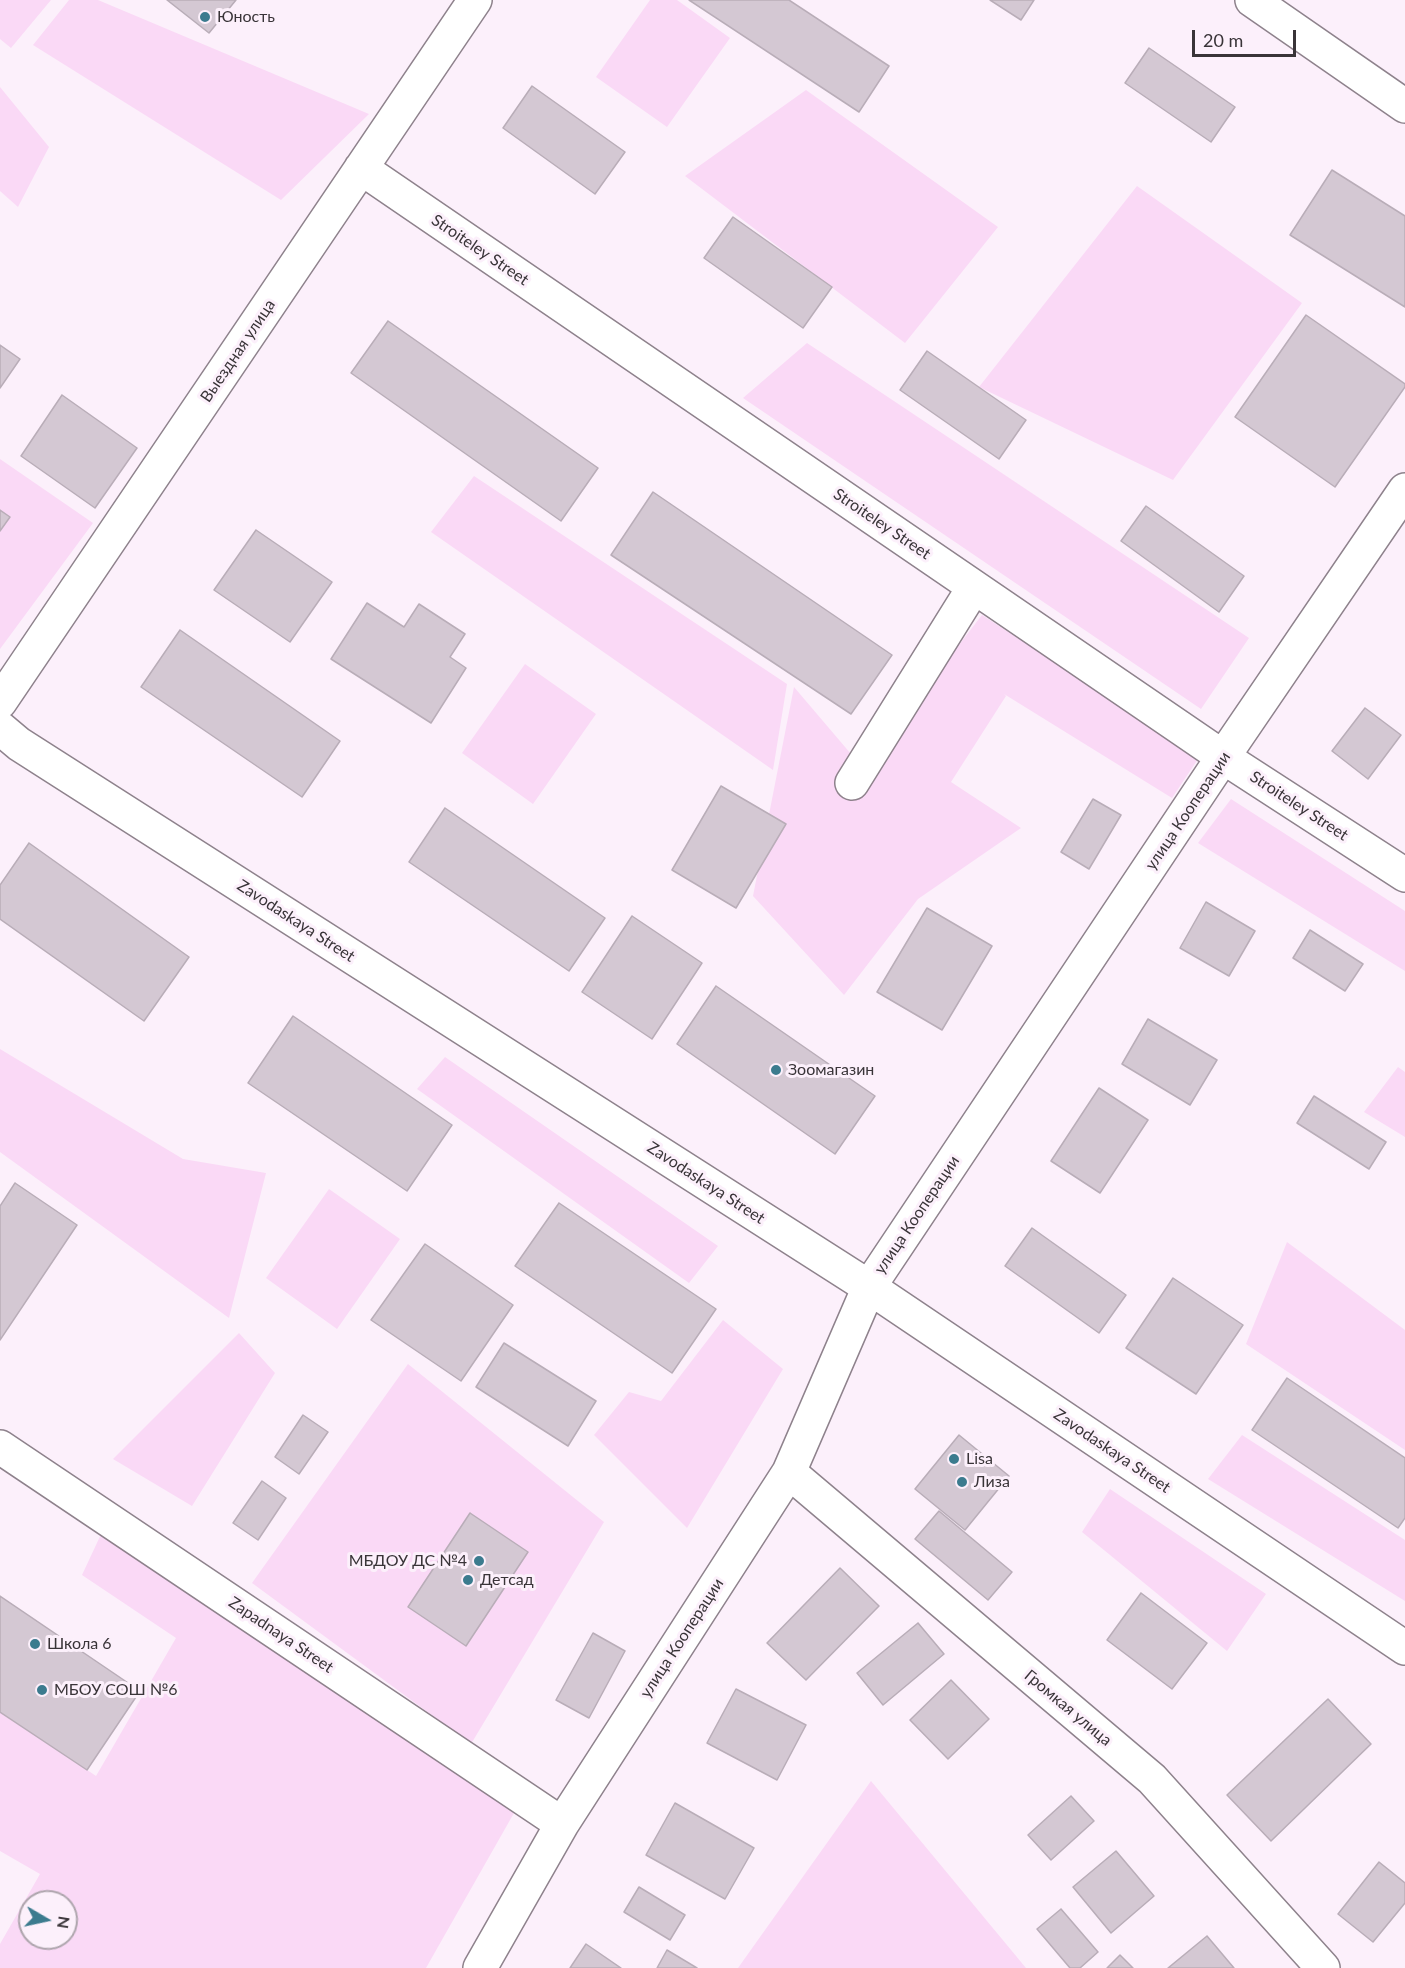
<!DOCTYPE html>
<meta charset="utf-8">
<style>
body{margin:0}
#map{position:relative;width:1405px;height:1968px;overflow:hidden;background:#fcf0fb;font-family:Lato,sans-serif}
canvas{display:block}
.north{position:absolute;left:18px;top:1890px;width:60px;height:60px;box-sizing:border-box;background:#fcf0fb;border:2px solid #aea5ad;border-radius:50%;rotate:99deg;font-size:16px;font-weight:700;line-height:24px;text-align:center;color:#393438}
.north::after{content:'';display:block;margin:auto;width:21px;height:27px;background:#3b7b8e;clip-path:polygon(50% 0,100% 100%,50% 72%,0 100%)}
.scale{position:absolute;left:1192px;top:30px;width:104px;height:27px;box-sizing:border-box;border:3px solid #393438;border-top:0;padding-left:8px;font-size:18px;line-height:21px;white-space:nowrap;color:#393438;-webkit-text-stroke:4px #fcf0fb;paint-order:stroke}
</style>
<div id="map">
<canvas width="1405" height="1968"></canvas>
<div class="north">N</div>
<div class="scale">20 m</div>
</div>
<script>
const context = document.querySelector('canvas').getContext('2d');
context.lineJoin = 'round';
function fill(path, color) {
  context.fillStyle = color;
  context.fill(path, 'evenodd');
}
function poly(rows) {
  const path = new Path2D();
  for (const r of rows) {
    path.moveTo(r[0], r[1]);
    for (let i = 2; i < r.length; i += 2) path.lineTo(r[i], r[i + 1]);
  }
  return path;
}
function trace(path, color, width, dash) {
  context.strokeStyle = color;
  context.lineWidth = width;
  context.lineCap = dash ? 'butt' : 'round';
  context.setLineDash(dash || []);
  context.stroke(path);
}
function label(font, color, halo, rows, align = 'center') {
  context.font = font + ' Lato,sans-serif';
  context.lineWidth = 6;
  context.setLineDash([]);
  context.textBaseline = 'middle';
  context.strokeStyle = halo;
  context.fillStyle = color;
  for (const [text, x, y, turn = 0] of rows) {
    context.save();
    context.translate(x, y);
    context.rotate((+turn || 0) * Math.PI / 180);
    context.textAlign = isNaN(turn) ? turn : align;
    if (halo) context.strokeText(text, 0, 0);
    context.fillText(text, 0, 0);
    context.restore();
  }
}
fill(poly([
 [0,0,51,0,11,48,0,39],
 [69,0,98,0,369,114,281,200,33,45],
 [650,0,677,0,730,38,667,127,596,77],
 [0,87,49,147,18,207,0,191],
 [806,90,998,227,905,343,685,176],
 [1137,186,1302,303,1173,480,979,387],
 [807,343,1249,638,1201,709,743,398],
 [0,459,93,523,0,649],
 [474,476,787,684,773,770,431,532],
 [982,615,1200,756,1172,798,1004,694,1006,696,951,782,1021,828,918,899,844,995,753,896,794,687,874,781,949,660,948,659],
 [525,664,596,714,533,804,462,753],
 [1231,799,1405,911,1405,971,1198,843],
 [0,1049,183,1159,266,1173,229,1318,0,1152],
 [445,1057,718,1246,689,1283,417,1089],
 [1398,1067,1405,1072,1405,1137,1364,1112],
 [329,1189,400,1239,337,1329,266,1278],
 [1287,1242,1405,1330,1405,1450,1246,1344],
 [723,1320,783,1369,687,1528,594,1435,629,1392,661,1401],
 [239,1333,275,1373,192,1506,113,1459],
 [408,1364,604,1522,471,1744,252,1583],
 [1242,1435,1405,1540,1405,1601,1208,1479],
 [1110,1489,1266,1594,1227,1651,1082,1532],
 [103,1530,514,1813,426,1968,0,1968,0,1944,40,1874,0,1851,0,1711,96,1776,176,1638,82,1575],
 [30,1902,66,1902,66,1938,30,1938],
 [871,1781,1026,1968,738,1968]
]), '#fad9f6');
const building = poly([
 [167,0,236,0,209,33,167,0],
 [689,0,789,0,889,66,859,112,689,0],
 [990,0,1034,0,1021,20,990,0],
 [1149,48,1235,107,1211,142,1125,83,1149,48],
 [532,86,625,152,595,194,503,128,532,86],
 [1332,170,1405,216,1405,307,1290,235,1332,170],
 [733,217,832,287,803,328,704,258,733,217],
 [1306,315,1405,384,1405,387,1335,487,1235,417,1306,315],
 [388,321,598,468,561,521,351,373,388,321],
 [0,345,20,359,0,388,0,345],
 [927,351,1026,420,999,459,900,390,927,351],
 [62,395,137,448,95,508,21,456,62,395],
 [653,492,892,655,851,714,611,555,653,492],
 [1146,506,1244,576,1219,612,1121,541,1146,506],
 [0,510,10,517,0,531,0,510],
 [256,530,332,582,290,642,214,590,256,530],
 [367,603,404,627,419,604,465,634,450,657,466,668,431,723,331,659,367,603],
 [180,630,340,741,302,797,141,687,180,630],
 [1365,708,1401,735,1368,779,1332,751,1365,708],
 [721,786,786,824,736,908,672,870,721,786],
 [1093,799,1121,815,1089,869,1061,852,1093,799],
 [445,808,605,918,569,971,409,862,445,808],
 [29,843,189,957,144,1021,0,919,0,885,29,843],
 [1206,902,1255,931,1229,976,1180,948,1206,902],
 [927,908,992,946,942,1030,877,992,927,908],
 [632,916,702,963,652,1039,582,992,632,916],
 [1310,930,1363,964,1345,991,1293,958,1310,930],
 [716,986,875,1096,835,1154,677,1044,716,986],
 [293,1016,452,1125,407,1191,248,1083,293,1016],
 [1148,1019,1217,1060,1190,1105,1122,1064,1148,1019],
 [1099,1088,1148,1120,1100,1193,1051,1161,1099,1088],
 [1314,1096,1386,1142,1369,1169,1297,1123,1314,1096],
 [15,1183,77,1225,0,1340,0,1206,15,1183],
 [559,1203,716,1309,672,1373,515,1266,559,1203],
 [1032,1228,1126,1295,1099,1333,1005,1266,1032,1228],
 [425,1244,513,1305,461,1381,371,1320,425,1244],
 [1173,1278,1243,1325,1196,1394,1126,1348,1173,1278],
 [504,1343,596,1401,568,1446,476,1387,504,1343],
 [1287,1378,1405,1458,1405,1518,1398,1528,1252,1430,1287,1378],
 [303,1415,328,1432,299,1474,275,1457,303,1415],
 [959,1435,1009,1476,965,1530,915,1489,959,1435],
 [262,1481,286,1498,258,1540,233,1523,262,1481],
 [939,1511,1012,1572,988,1600,915,1539,939,1511],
 [470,1513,528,1552,466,1646,408,1607,470,1513],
 [840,1568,879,1606,806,1680,767,1643,840,1568],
 [1141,1593,1207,1643,1172,1689,1107,1640,1141,1593],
 [0,1596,140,1691,87,1770,0,1712,0,1596],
 [918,1623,944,1654,883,1705,857,1673,918,1623],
 [593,1633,625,1651,589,1718,556,1700,593,1633],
 [951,1680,989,1719,948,1759,910,1720,951,1680],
 [736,1689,806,1725,777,1780,707,1743,736,1689],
 [1328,1699,1371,1744,1271,1841,1227,1795,1328,1699],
 [1071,1796,1094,1821,1051,1860,1028,1835,1071,1796],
 [675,1803,754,1848,725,1899,646,1855,675,1803],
 [1116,1851,1154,1896,1111,1933,1073,1887,1116,1851],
 [1379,1862,1405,1883,1405,1903,1373,1942,1338,1914,1379,1862],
 [639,1887,685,1915,670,1940,624,1912,639,1887],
 [1061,1909,1098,1952,1080,1968,1070,1968,1037,1929,1061,1909],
 [1207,1936,1234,1968,1168,1968,1207,1936],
 [586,1944,621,1968,570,1968,586,1944],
 [667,1950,697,1968,657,1968,667,1950],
 [1120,1955,1133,1968,1107,1968,1120,1955]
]);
fill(building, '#d4c8d3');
trace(building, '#b9adb8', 1.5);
const minor = poly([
 [1252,0,1405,106],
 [361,168,1223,757,1405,875],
 [0,702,475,0],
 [0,728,19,744,869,1287,1405,1648],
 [852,783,974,587],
 [0,1447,562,1824],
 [789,1472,1152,1779,1323,1968],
 [480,1968,562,1824,789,1472,869,1287,1223,757,1405,490]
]);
trace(minor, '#8e828c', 36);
trace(minor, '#fff', 33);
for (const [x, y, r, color] of [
 [205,17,6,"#3b7b8e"],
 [776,1070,6,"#3b7b8e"],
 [954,1459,6,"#3b7b8e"],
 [962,1482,6,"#3b7b8e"],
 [479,1561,6,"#3b7b8e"],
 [468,1580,6,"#3b7b8e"],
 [35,1644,6,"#3b7b8e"],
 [42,1690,6,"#3b7b8e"]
]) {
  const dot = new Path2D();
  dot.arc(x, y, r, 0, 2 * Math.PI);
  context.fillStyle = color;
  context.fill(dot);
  trace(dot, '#fcf0fb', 2);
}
label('16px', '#393438', '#fcf0fb', [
 ["Юность",217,17],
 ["Зоомагазин",788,1070],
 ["Lisa",966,1459],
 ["Лиза",974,1482],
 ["МБДОУ ДС №4",467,1561,"right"],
 ["Детсад",480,1580],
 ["Школа 6",47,1644],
 ["МБОУ СОШ №6",54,1690]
], 'left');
label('16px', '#393438', '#fcf0fb', [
 ["Stroiteley Street",480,250,34],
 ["Выездная улица",238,351,-56],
 ["Stroiteley Street",882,524,34],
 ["Stroiteley Street",1299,806,33],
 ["улица Кооперации",1188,811,-56],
 ["Zavodaskaya Street",296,921,33],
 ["Zavodaskaya Street",706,1183,33],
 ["улица Кооперации",917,1215,-56],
 ["Zavodaskaya Street",1112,1451,34],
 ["Zapadnaya Street",281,1635,34],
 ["улица Кооперации",682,1638,-57],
 ["Громкая улица",1068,1708,40]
]);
</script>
